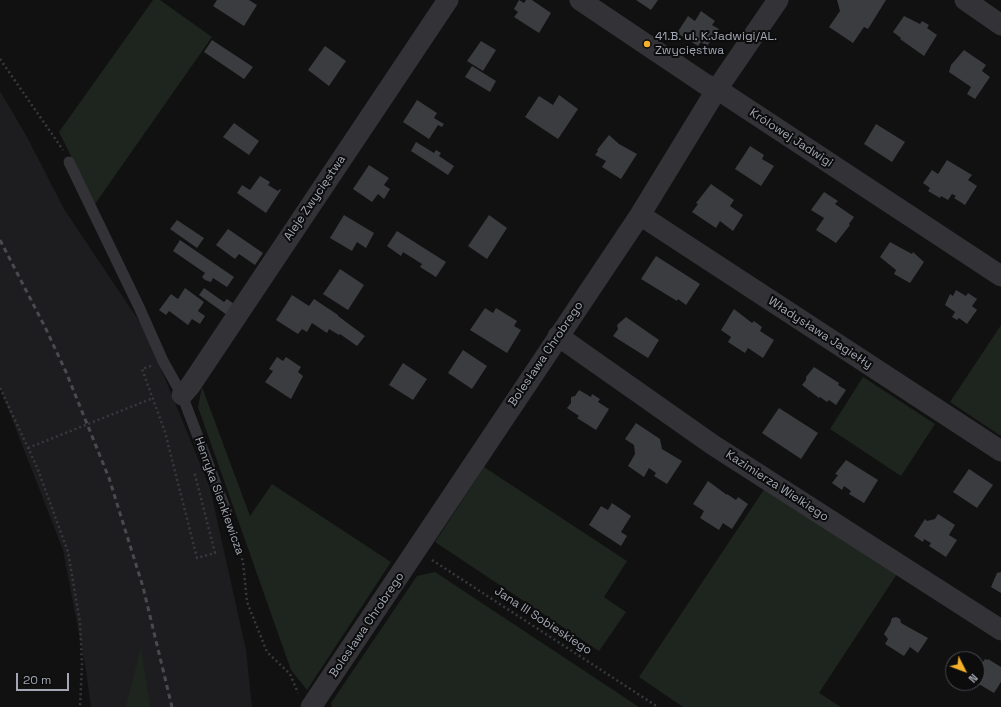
<!DOCTYPE html>
<meta charset="utf-8">
<style>
body{margin:0}
#map{position:relative;width:1001px;height:707px;overflow:hidden;background:#111112;font-family:"Space Grotesk",sans-serif}
canvas{display:block}
.north{position:absolute;left:945px;top:651px;width:40px;height:40px;box-sizing:border-box;background:#0c0c0d;border:1px solid #484a4f;border-radius:50%;rotate:132deg;font-size:11px;font-weight:700;line-height:16px;text-align:center;color:#a2a7b3}
.north::after{content:'';display:block;margin:auto;width:14px;height:18px;background:#f3b028;clip-path:polygon(50% 0,100% 100%,50% 72%,0 100%)}
.scale{position:absolute;left:16px;top:673px;width:53px;height:18px;box-sizing:border-box;border:2px solid #a2a7b3;border-top:0;padding-left:5px;font-size:12px;line-height:14px;white-space:nowrap;color:#a2a7b3;-webkit-text-stroke:3px #0c0c0d;paint-order:stroke}
</style>
<div id="map">
<canvas width="1001" height="707"></canvas>
<div class="north">N</div>
<div class="scale">20 m</div>
</div>
<script>
const context = document.querySelector('canvas').getContext('2d');
context.lineJoin = 'round';
function fill(path, color) {
  context.fillStyle = color;
  context.fill(path, 'evenodd');
}
function poly(rows) {
  const path = new Path2D();
  for (const r of rows) {
    path.moveTo(r[0], r[1]);
    for (let i = 2; i < r.length; i += 2) path.lineTo(r[i], r[i + 1]);
  }
  return path;
}
function trace(path, color, width, dash) {
  context.strokeStyle = color;
  context.lineWidth = width;
  context.lineCap = dash ? 'butt' : 'round';
  context.setLineDash(dash || []);
  context.stroke(path);
}
function label(font, color, halo, rows, align = 'center') {
  context.font = font + ' "Space Grotesk",sans-serif';
  context.lineWidth = 4;
  context.setLineDash([]);
  context.textBaseline = 'middle';
  context.strokeStyle = halo;
  context.fillStyle = color;
  for (const [text, x, y, turn = 0] of rows) {
    context.save();
    context.translate(x, y);
    context.rotate((+turn || 0) * Math.PI / 180);
    context.textAlign = isNaN(turn) ? turn : align;
    if (halo) context.strokeText(text, 0, 0);
    context.fillText(text, 0, 0);
    context.restore();
  }
}
fill(poly([
 [0,91,27,137,64,209,145,330,210,488,246,650,252,707,91,707,86,670,63,550,0,388]
]), '#1d1d1f');
fill(poly([
 [153,0,160,0,212,37,95,204,59,132],
 [1001,325,1001,436,950,402],
 [863,377,935,424,901,476,830,429],
 [202,387,250,516,272,484,391,562,307,690,291,670,198,407],
 [484,467,627,561,604,597,626,612,599,651,435,542],
 [765,488,897,574,819,693,841,707,683,707,639,677],
 [435,572,639,707,332,707,331,703,417,576],
 [141,647,150,707,126,707]
]), '#1d251e');
fill(poly([
 [217,0,249,0,257,5,244,26,213,6],
 [519,0,524,3,526,0,532,0,551,13,539,33,514,17,518,12,514,9],
 [636,0,658,0,651,10],
 [837,0,886,0,868,29,864,27,853,43,829,27,840,11],
 [701,11,715,21,712,25,719,29,707,46,701,42,698,46,677,33,688,16,695,21],
 [904,16,920,24,922,21,929,25,927,28,937,35,924,56,900,39,901,38,893,32],
 [212,40,253,67,244,79,204,52],
 [481,41,496,50,483,71,467,61],
 [325,46,346,61,329,86,308,70],
 [964,50,986,65,982,71,990,77,975,99,967,94,971,87,949,72,951,65],
 [472,66,496,81,490,92,465,77],
 [559,95,578,109,558,139,525,117,539,96,553,105],
 [417,100,437,113,434,118,444,124,442,127,438,125,429,139,403,122],
 [234,123,259,141,249,155,223,137],
 [876,124,905,142,892,162,864,144],
 [609,135,619,144,637,154,621,179,602,167,606,161,595,155,598,151,597,150],
 [416,142,434,153,436,150,441,153,439,156,454,166,448,175,411,151],
 [750,146,764,155,762,159,774,166,761,186,735,169],
 [947,160,972,175,968,180,977,186,965,205,954,198,956,196,952,194,948,200,941,196,940,198,928,191,930,188,923,183,932,170,938,174],
 [369,165,389,178,384,185,390,189,384,199,378,194,372,202,353,189],
 [260,176,270,182,268,185,278,191,280,189,281,190,266,213,237,193,242,185,250,190],
 [711,184,734,200,730,206,743,215,733,231,720,221,716,228,692,212,698,204,696,203],
 [824,192,838,201,835,204,854,217,849,224,850,225,836,243,816,230,824,218,811,210],
 [344,215,374,233,366,248,357,242,352,251,330,238],
 [489,215,507,228,487,259,468,246],
 [177,220,204,238,197,248,170,229],
 [228,229,263,253,255,265,239,254,235,259,216,245],
 [397,231,446,262,436,277,420,267,422,264,403,252,401,256,387,246],
 [180,240,234,277,227,287,213,278,211,282,205,280,202,277,205,273,173,251],
 [890,242,912,254,913,252,924,262,910,283,894,274,896,270,880,257],
 [656,256,700,284,686,305,678,299,677,301,641,279],
 [340,269,364,285,348,310,323,294],
 [185,288,204,302,198,311,205,316,200,324,192,319,188,325,169,311,166,315,159,310,171,294,178,299],
 [204,288,224,302,227,299,234,304,227,315,199,295],
 [956,290,966,296,968,293,977,299,972,306,977,310,967,324,959,318,957,320,952,317,955,312,945,305,950,294,953,296],
 [292,295,309,306,314,299,338,315,338,316,365,336,357,346,340,334,339,335,329,329,327,333,312,323,307,332,302,329,298,334,276,320],
 [485,308,493,313,496,308,517,321,514,326,521,330,507,353,470,330],
 [734,309,752,323,754,321,762,327,760,331,774,340,763,358,748,348,745,353,728,342,731,337,721,330],
 [626,317,659,340,648,358,613,336,618,329,617,325],
 [463,350,487,366,472,389,448,373],
 [277,357,283,361,286,357,301,367,298,372,303,376,291,399,265,382,273,371,269,369],
 [403,363,427,379,413,400,389,385],
 [814,367,839,383,838,385,846,390,836,405,829,400,827,402,820,397,819,398,802,385,806,380,806,377],
 [579,390,591,397,592,394,600,399,598,402,609,409,596,430,577,418,579,416,567,408,571,403,571,397,575,396],
 [779,408,818,433,801,459,762,433],
 [636,423,660,439,662,449,682,461,667,484,654,476,656,473,649,468,644,477,628,466,635,454,634,445,625,439],
 [846,460,878,480,864,503,849,494,851,491,844,486,842,490,832,483,838,475,835,474],
 [969,469,993,485,977,508,953,492],
 [708,481,727,495,727,494,736,500,738,497,748,504,732,529,723,523,719,530,700,518,704,511,693,504],
 [612,503,631,516,621,532,627,536,621,546,589,525,601,506,608,510],
 [938,514,955,525,949,535,957,540,946,557,929,546,931,543,924,539,923,542,914,536,925,519,927,521,935,519],
 [1001,572,1001,593,991,587,997,573],
 [896,617,900,619,901,623,928,638,918,653,910,647,904,656,885,644,888,639,884,634,890,624,892,618],
 [985,659,988,660,988,659,1001,667,1001,682,994,693,977,683,977,677,983,668,980,666]
]), '#3b3c3f');
trace(poly([
 [0,59,63,150],
 [151,366,142,369,165,432,197,558,215,553,194,471],
 [0,388,37,467,68,552,80,622,82,665,80,707],
 [28,448,153,398],
 [231,525,243,562,247,602,267,652,290,674,298,693],
 [432,560,658,707]
]), '#38393e', 2.5, [2, 3]);
trace(poly([
 [69,162,139,307,163,361,182,395,227,513]
]), '#323237', 11);
trace(poly([
 [580,0,705,84,717,89,1001,276],
 [965,0,1001,25],
 [640,215,1001,451],
 [558,336,713,445,1001,630],
 [182,395,190,386,448,0],
 [311,707,640,215,717,89,778,0]
]), '#323237', 21);
trace(poly([
 [0,240,45,327,66,372,109,478,143,587,172,707]
]), '#494a50', 3, [5, 4]);
for (const [x, y, r, color] of [
 [647,44,4,"#f3b028"]
]) {
  const dot = new Path2D();
  dot.arc(x, y, r, 0, 2 * Math.PI);
  context.fillStyle = color;
  context.fill(dot);
  trace(dot, '#0c0c0d', 1.5);
}
label('12px', '#a2a7b3', '#0c0c0d', [
 ["41.B. ul. K.Jadwigi/AL.",655,37],
 ["Zwycięstwa",655,51]
], 'left');
label('12px', '#a2a7b3', '#0c0c0d', [
 ["Królowej Jadwigi",791,138,33],
 ["Aleje Zwycięstwa",315,198,-56],
 ["Władysława Jagiełły",820,333,33],
 ["Bolesława Chrobrego",546,354,-56],
 ["Kazimierza Wielkiego",777,486,33],
 ["Henryka Sienkiewicza",219,496,70],
 ["Jana III Sobieskiego",543,621,33],
 ["Bolesława Chrobrego",367,625,-56]
]);
</script>
